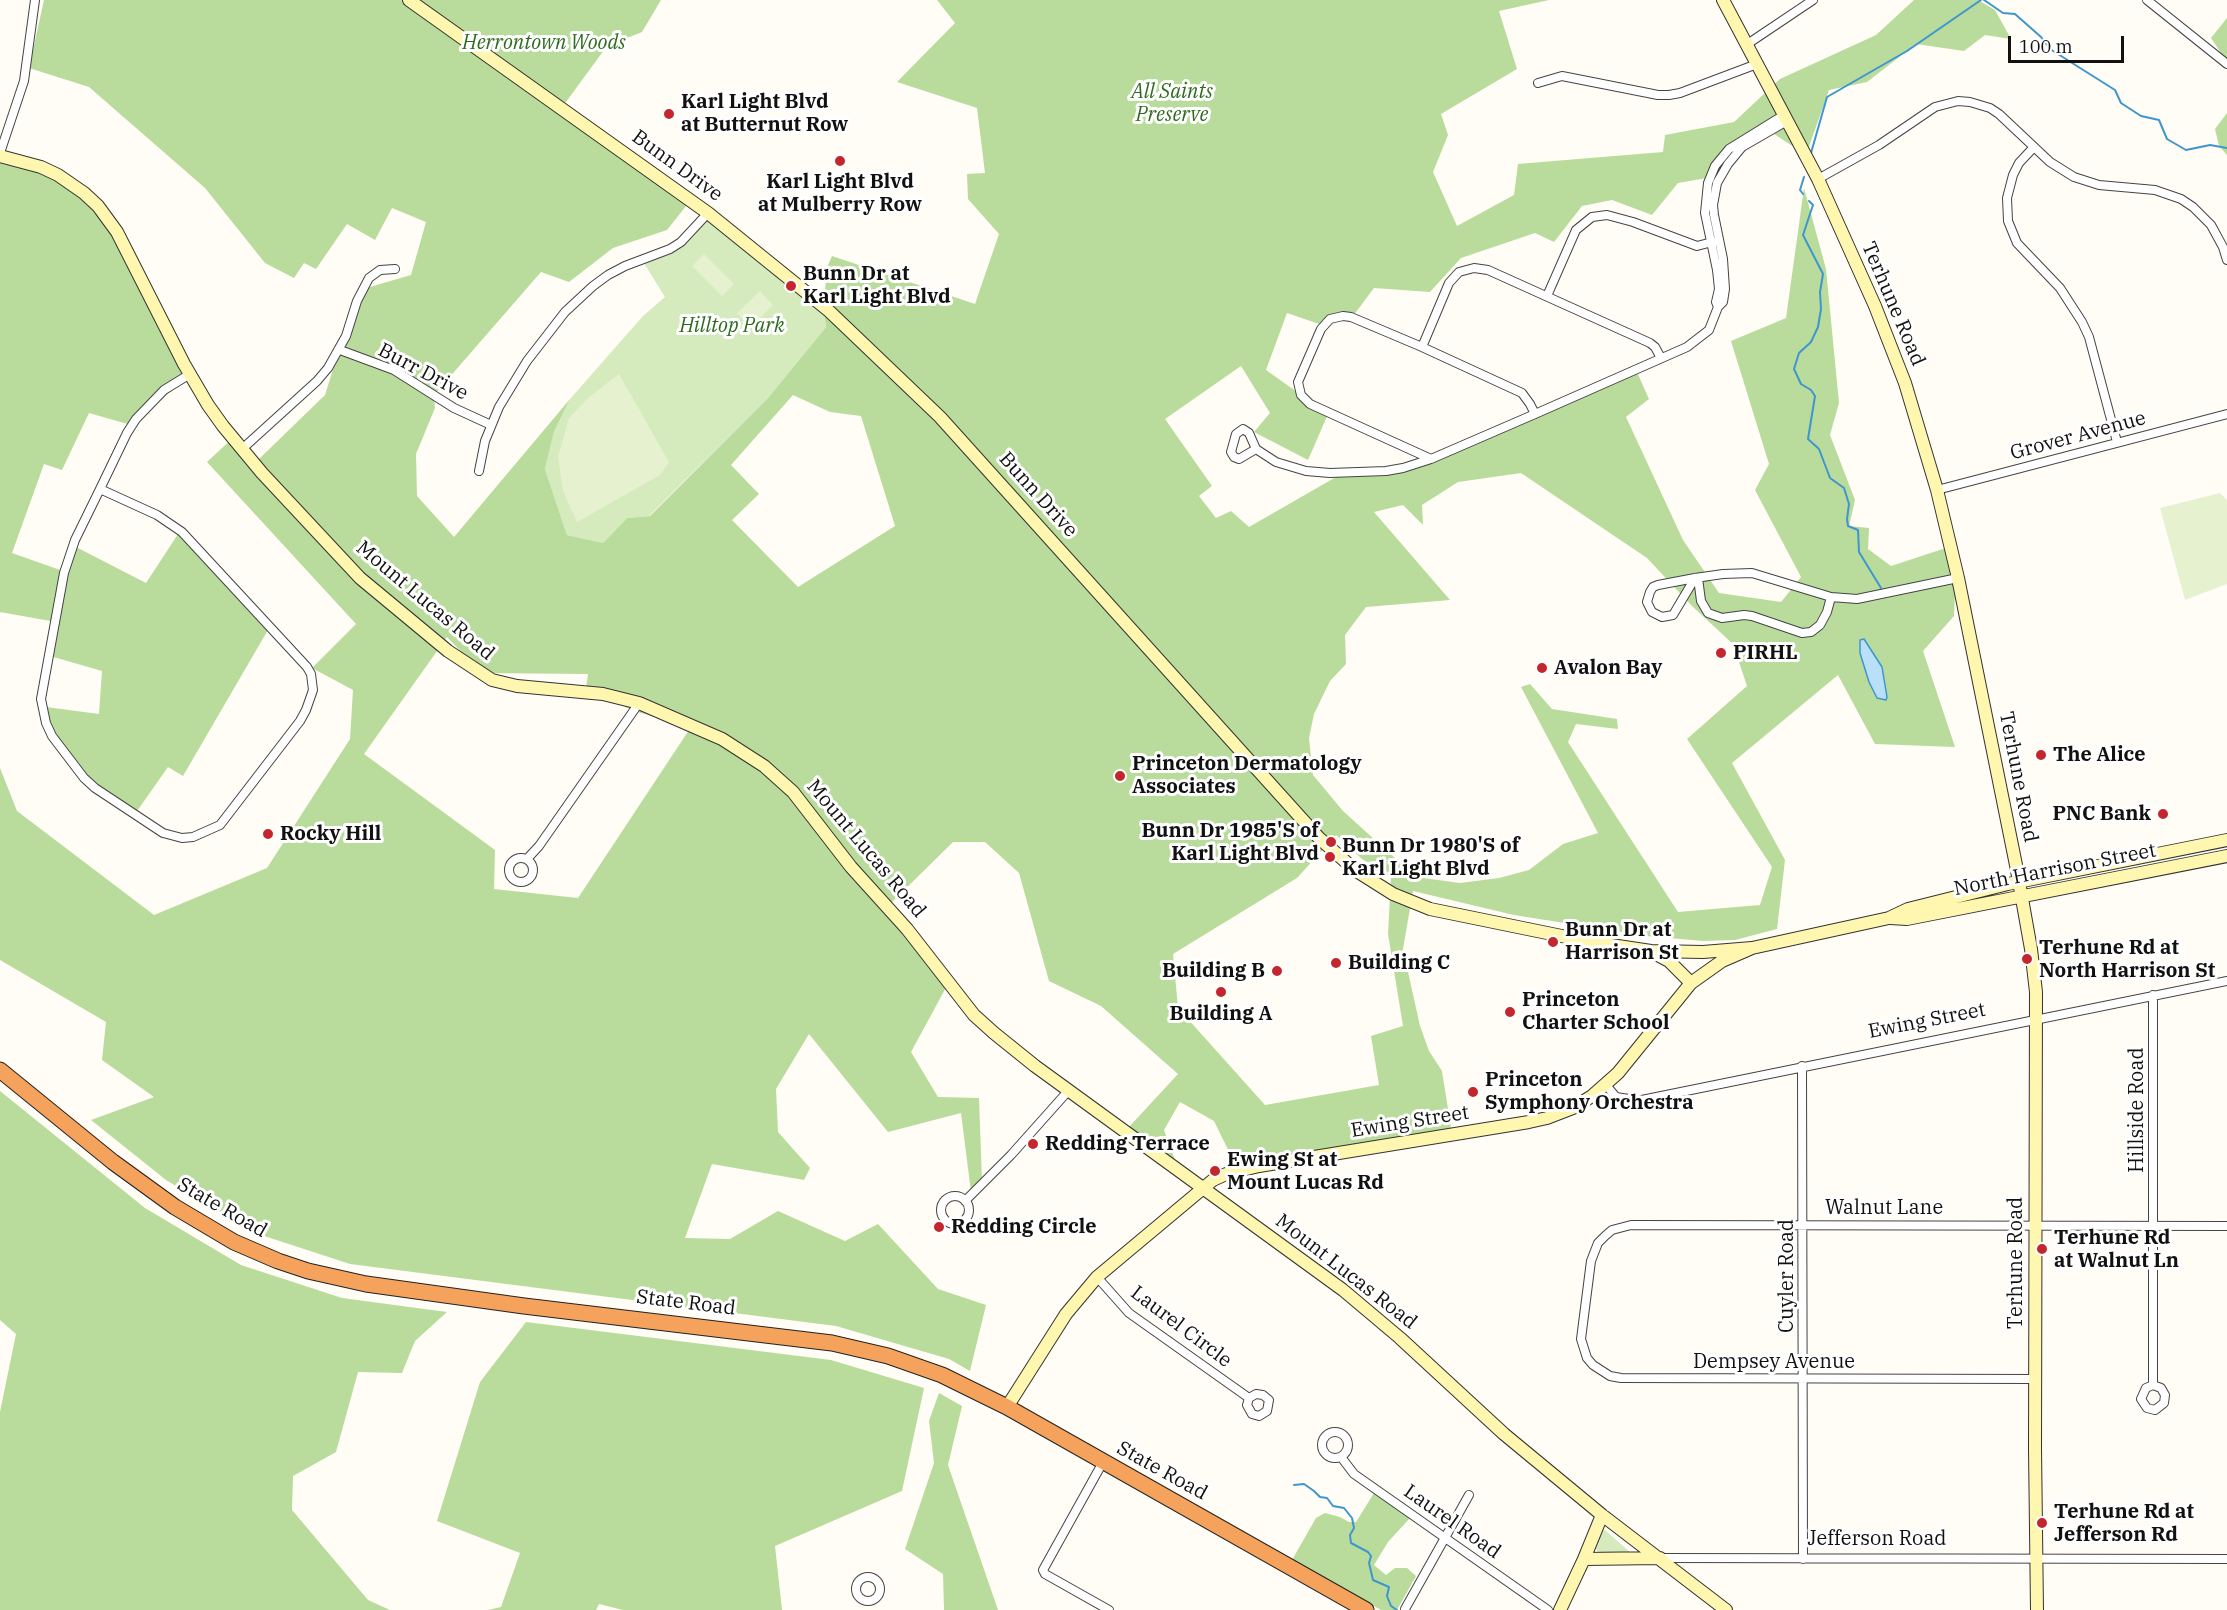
<!DOCTYPE html>
<style>
body{margin:0}
#map{position:relative;width:2227px;height:1610px;overflow:hidden;background:#fffdf5;font-family:"IBM Plex Serif",serif}
canvas{display:block}
.scale{position:absolute;left:2008px;top:36px;width:116px;height:27px;box-sizing:border-box;border:3px solid #111;border-top:0;padding-left:8px;font-size:18px;line-height:21px;white-space:nowrap;color:#111;-webkit-text-stroke:4px #fff;paint-order:stroke}
</style>
<div id="map">
<canvas width="2227" height="1610"></canvas>
<div class="scale">100 m</div>
</div>
<script>
const context = document.querySelector('canvas').getContext('2d');
context.lineJoin = 'round';
function fill(path, color) {
  context.fillStyle = color;
  context.fill(path, 'evenodd');
}
function poly(rows) {
  const path = new Path2D();
  for (const r of rows) {
    if (r.length === 3) {
      path.moveTo(r[0] + r[2], r[1]);
      path.arc(r[0], r[1], r[2], 0, 2 * Math.PI);
      continue;
    }
    path.moveTo(r[0], r[1]);
    for (let i = 2; i < r.length; i += 2) path.lineTo(r[i], r[i + 1]);
  }
  return path;
}
function trace(path, color, width, dash) {
  context.strokeStyle = color;
  context.lineWidth = width;
  context.lineCap = dash ? 'butt' : 'round';
  context.setLineDash(dash || []);
  context.stroke(path);
}
function label(font, color, halo, rows, align = 'center') {
  context.font = font + ' "IBM Plex Serif",serif';
  context.lineWidth = 6;
  context.setLineDash([]);
  context.textBaseline = 'middle';
  context.strokeStyle = halo;
  context.fillStyle = color;
  for (const [text, x, y, turn = 0] of rows) {
    context.save();
    context.translate(x, y);
    context.rotate((+turn || 0) * Math.PI / 180);
    context.textAlign = isNaN(turn) ? turn : align;
    if (halo) context.strokeText(text, 0, 0);
    context.fillText(text, 0, 0);
    context.restore();
  }
}
fill(poly([
 [708,213,823,305,826,327,768,398,649,516,627,518,603,543,567,535,545,469,554,432,570,399,643,316,665,297,642,260,670,249],
 [1602,1530,1605,1530,1631,1553,1601,1553,1597,1551,1595,1546]
]), '#d5ebbd');
fill(poly([
 [44,0,661,0,642,32,607,46,563,106,694,196,667,230,613,248,569,282,541,272,434,395,435,408,416,454,417,496,454,537,570,399,554,432,545,469,567,535,603,543,627,518,650,516,768,398,826,327,823,305,828,265,832,256,975,304,999,234,968,199,967,174,985,173,977,108,897,82,955,23,937,0,1549,0,1499,11,1517,69,1441,114,1448,135,1433,172,1457,226,1514,195,1518,164,1663,152,1665,135,1734,122,1780,79,1876,35,1914,0,1978,0,1995,10,2011,39,1985,35,1964,51,1916,44,1867,82,1829,90,1806,155,1765,128,1718,176,1678,183,1652,215,1612,200,1582,206,1554,242,1535,233,1461,258,1430,292,1374,288,1353,316,1322,325,1287,313,1266,370,1328,414,1308,460,1254,432,1270,413,1241,366,1165,419,1212,486,1199,496,1216,518,1231,511,1249,527,1343,473,1396,470,1636,370,1649,399,1626,417,1683,540,1719,593,1781,602,1801,577,1755,490,1769,464,1731,341,1786,318,1804,188,1826,269,1839,403,1830,435,1855,500,1849,526,1869,528,1868,549,1891,566,1952,546,1956,569,1954,616,1923,651,1955,747,1875,744,1838,675,1732,763,1785,860,1777,929,1735,940,1703,941,1646,936,1514,915,1413,891,1403,949,1420,1026,1429,1051,1442,1071,1451,1128,1235,1164,1214,1121,1180,1102,1164,1130,1176,1163,1129,1127,1178,1074,1101,1006,1049,981,1019,873,985,842,953,842,888,906,949,982,911,1052,938,1097,979,1098,982,1181,971,1192,961,1113,888,1132,809,1034,776,1089,778,1132,810,1168,804,1180,712,1164,685,1238,730,1239,778,1211,845,1241,878,1224,938,1289,986,1305,970,1371,949,1359,836,1326,350,1264,255,1233,166,1180,91,1120,154,1097,102,1060,106,1022,0,960,0,768,17,811,154,915,267,868,350,739,353,690,312,668,356,624,207,462,236,435,258,460,325,395,339,350,363,289,411,275,426,222,392,208,375,240,347,224,316,269,304,263,294,278,265,263,205,188,89,87,29,68],
 [793,395,830,412,861,416,895,526,798,587,732,520,759,494,731,465],
 [1521,473,1647,558,1692,606,1733,644,1747,686,1687,739,1772,867,1760,905,1678,912,1568,742,1576,724,1618,729,1617,719,1552,709,1530,684,1521,687,1598,833,1563,844,1529,870,1499,878,1460,883,1416,877,1343,811,1313,775,1309,738,1314,714,1330,681,1346,664,1345,635,1366,607,1450,600,1374,512,1403,505,1423,525,1422,505,1458,482],
 [447,637,482,673,588,674,586,688,634,711,691,727,578,898,494,889,495,850,364,754],
 [1336,835,1362,859,1391,878,1388,934,1403,1026,1371,1036,1379,1085,1265,1105,1178,1008,1173,954,1297,878],
 [2227,18,2227,62,2211,38],
 [2227,113,2227,155,2219,146,2215,129],
 [0,161,58,177,101,210,194,372,131,425,89,413,62,470,44,464,12,553,63,571,74,546,146,583,182,528,272,623,183,776,168,767,135,814,79,769,52,728,46,707,99,714,102,671,50,656,56,622,0,612],
 [0,1091,145,1208,241,1265,342,1298,447,1312,415,1341,402,1373,358,1372,336,1452,293,1476,292,1510,368,1600,390,1610,0,1610,0,1412,16,1334,0,1320],
 [526,1322,831,1360,924,1388,902,1491,775,1546,782,1610,623,1610,599,1604,596,1610,488,1610,501,1607,520,1553,437,1521,480,1382],
 [939,1393,962,1406,948,1465,998,1610,944,1610,943,1574,905,1549,934,1463,929,1421],
 [1374,1493,1410,1518,1388,1542,1374,1565,1386,1575,1395,1568,1407,1568,1416,1576,1397,1610,1381,1610,1292,1560,1316,1518,1325,1513,1340,1517,1349,1522,1356,1522]
]), '#b9dc9c');
fill(poly([
 [704,254,734,284,722,296,692,266],
 [760,291,773,305,750,327,737,313],
 [619,374,669,462,660,475,577,522,563,491,558,457,569,418,589,397],
 [2220,493,2227,500,2227,584,2185,600,2160,508]
]), '#e6f2cf');
const water = poly([
 [1864,639,1882,667,1887,697,1886,700,1877,698,1869,682,1860,653,1860,640,1864,639]
]);
fill(water, '#b9e0f7');
trace(water, '#3f96cf', 1.5);
trace(poly([
 [1984,0,2003,13,2015,14,2041,37,2050,49,2115,90,2121,103,2141,116,2159,120,2167,139,2186,150,2210,145,2227,148],
 [1811,153,1827,97,1907,51,1981,0],
 [1803,194,1800,190,1804,177],
 [1809,201,1813,205,1803,235,1823,274,1820,292,1821,309,1818,327,1811,342,1799,353,1794,369,1801,384,1811,390,1815,396,1808,439,1819,449,1830,478,1844,488,1849,504,1847,519,1848,526,1858,530,1859,552,1881,588],
 [1294,1485,1304,1484,1314,1491,1320,1497,1327,1498,1333,1506,1344,1508,1352,1518,1354,1528,1350,1535,1351,1543,1368,1552,1371,1556,1369,1563,1373,1580,1389,1587,1387,1596,1391,1606,1397,1610]
]), '#3f96cf', 2);
const street = poly([
 [2147,0,2227,64],
 [1746,45,1813,0],
 [1538,83,1562,76,1658,95,1669,95,1680,93,1757,64],
 [2034,147,2019,163,2013,175,2007,198,2008,221,2017,243,2060,288,2082,322,2089,337,2117,442],
 [0,153,24,81,35,0],
 [1818,179,1879,145,1935,107,1958,101,1970,102,1990,108,1999,114,2050,162,2074,177,2099,185,2155,190,2181,199,2193,207,2211,225,2223,247,2227,260],
 [1547,296,1576,230,1592,217,1607,215,1633,222,1697,246,1716,241],
 [1718,307,1716,302,1719,289,1717,270,1705,213,1708,183,1715,166,1729,149,1784,115],
 [1422,347,1449,283,1459,272,1474,268,1488,270,1650,343,1655,347,1661,358],
 [340,350,394,370,454,408,491,425],
 [1535,414,1530,404,1522,393,1422,347,1351,317,1343,316,1330,319,1321,329,1298,382,1301,395,1310,404,1431,459,1535,414,1687,347,1709,330,1718,307,1723,302,1725,289,1723,259,1714,215,1713,205,1717,183,1728,164,1742,147,1787,121],
 [1256,449,1239,459,1234,457,1231,452,1236,434,1243,429,1249,433,1256,449,1276,462,1306,471,1330,473,1386,471,1403,468,1431,459],
 [241,450,317,381,328,368,346,336,357,301,369,278,380,270,395,269],
 [479,471,485,441,499,407,527,361,565,312,593,286,608,275,625,266,670,249,681,242,708,213],
 [100,489,157,515,182,532,307,667,311,674,313,690,306,710,300,721,220,825,193,837,182,838,163,833,95,788,84,778,52,736,46,723,41,699,64,573,75,540,100,489,127,433,136,419,164,390,190,374],
 [1937,490,2227,414],
 [1695,578,1723,574,1752,573,1831,597,1857,599,1958,578],
 [1695,578,1673,615,1662,617,1652,612,1647,602,1650,592,1653,587,1658,585,1695,578],
 [1698,578,1701,601,1708,613,1722,618,1744,615,1752,616,1802,633,1811,632,1820,625,1827,612,1831,597],
 [521,870,12],
 [527,859,539,846,639,703],
 [2153,995,2153,1385,2146,1388,2141,1399,2147,1408,2155,1410,2164,1403,2165,1395,2161,1388,2153,1385],
 [1802,1066,1803,1559],
 [1606,1085,1616,1097,1629,1099],
 [1592,1096,1612,1103,1622,1104,2227,981],
 [955,1210,14],
 [965,1201,1011,1155,1069,1090],
 [1097,1277,1129,1313,1249,1398,1247,1405,1252,1414,1259,1416,1267,1411,1269,1400,1263,1395,1256,1394,1249,1398],
 [2035,1379,1621,1378,1610,1376,1593,1365,1587,1358,1581,1339,1591,1261,1598,1243,1605,1236,1612,1230,1631,1225,2227,1226],
 [1335,1445,13],
 [1341,1457,1354,1474,1548,1610],
 [1103,1462,1043,1570,1045,1574,1109,1610],
 [1660,1558,2227,1559],
 [868,1589,12],
 [1405,1609,1469,1495]
]);
const secondary = poly([
 [409,0,708,213,828,310,940,417,1319,838,1355,870,1393,894,1430,909,1591,942,1651,951,1703,952,1752,948],
 [1723,0,1818,179,1875,306,1905,383,1937,490,1958,578,2016,865,2031,949,2036,992,2035,1448,2037,1610],
 [0,156,41,167,58,175,84,193,98,206,117,232,184,364,208,405,223,426,262,473,360,578,448,651,492,680,517,686,603,694,639,703,722,739,764,766,793,792,851,867,907,929,974,1015,994,1033,1035,1066,1343,1290,1400,1338,1504,1434,1602,1515,1726,1610],
 [1890,918,1907,919,2227,856],
 [1652,952,1669,961,1691,983],
 [1007,1407,1066,1314,1097,1277,1213,1180,1226,1174,1259,1166,1529,1122,1547,1118,1573,1108,1592,1096,1618,1073,1691,983,1722,961,1752,948,1889,918,1908,909,2008,884,2227,840],
 [1584,1559,1602,1515],
 [1560,1610,1584,1559,1660,1558]
]);
const highway = poly([
 [0,1070,113,1162,175,1207,234,1242,278,1261,308,1271,366,1284,524,1306,832,1343,888,1356,942,1375,1007,1407,1366,1610]
]);
trace(street, '#444', 10);
trace(secondary, '#333', 14);
trace(highway, '#222', 17);
trace(street, '#fff', 8);
trace(secondary, '#fff6b0', 12);
trace(highway, '#f5a25d', 15);
for (const [x, y, r, color] of [
 [669,114,6,"#c4262e"],
 [840,161,6,"#c4262e"],
 [791,286,6,"#c4262e"],
 [1721,653,6,"#c4262e"],
 [1542,668,6,"#c4262e"],
 [2041,755,6,"#c4262e"],
 [1120,776,6,"#c4262e"],
 [2163,814,6,"#c4262e"],
 [268,834,6,"#c4262e"],
 [1331,842,6,"#c4262e"],
 [1330,857,6,"#c4262e"],
 [1553,942,6,"#c4262e"],
 [2027,959,6,"#c4262e"],
 [1336,963,6,"#c4262e"],
 [1277,971,6,"#c4262e"],
 [1221,992,6,"#c4262e"],
 [1510,1012,6,"#c4262e"],
 [1473,1092,6,"#c4262e"],
 [1033,1144,6,"#c4262e"],
 [1215,1171,6,"#c4262e"],
 [939,1227,6,"#c4262e"],
 [2042,1249,6,"#c4262e"],
 [2042,1523,6,"#c4262e"]
]) {
  const dot = new Path2D();
  dot.arc(x, y, r, 0, 2 * Math.PI);
  context.fillStyle = color;
  context.fill(dot);
  trace(dot, '#fff', 2);
}
label('italic 20px', '#2f6b1f', '#fff', [
 ["Herrontown Woods",544,43],
 ["All Saints",1172,92],
 ["Preserve",1172,115],
 ["Hilltop Park",732,326]
]);
label('bold 20px', '#111', '#fff', [
 ["Karl Light Blvd",681,102],
 ["at Butternut Row",681,125],
 ["Karl Light Blvd",840,182,"center"],
 ["at Mulberry Row",840,205,"center"],
 ["Bunn Dr at",803,274],
 ["Karl Light Blvd",803,297],
 ["PIRHL",1733,653],
 ["Avalon Bay",1554,668],
 ["The Alice",2053,755],
 ["Princeton Dermatology",1132,764],
 ["Associates",1132,787],
 ["PNC Bank",2151,814,"right"],
 ["Bunn Dr 1985'S of",1319,831,"right"],
 ["Karl Light Blvd",1319,854,"right"],
 ["Rocky Hill",280,834],
 ["Bunn Dr 1980'S of",1342,846],
 ["Karl Light Blvd",1342,869],
 ["Bunn Dr at",1565,930],
 ["Harrison St",1565,953],
 ["Terhune Rd at",2039,948],
 ["North Harrison St",2039,971],
 ["Building C",1348,963],
 ["Building B",1265,971,"right"],
 ["Princeton",1522,1000],
 ["Charter School",1522,1023],
 ["Building A",1221,1014,"center"],
 ["Princeton",1485,1080],
 ["Symphony Orchestra",1485,1103],
 ["Redding Terrace",1045,1144],
 ["Ewing St at",1227,1160],
 ["Mount Lucas Rd",1227,1183],
 ["Redding Circle",951,1227],
 ["Terhune Rd",2054,1238],
 ["at Walnut Ln",2054,1261],
 ["Terhune Rd at",2054,1512],
 ["Jefferson Rd",2054,1535]
], 'left');
label('20px', '#111', '#fff', [
 ["Bunn Drive",677,166,36],
 ["Terhune Road",1893,304,67],
 ["Burr Drive",423,372,28],
 ["Grover Avenue",2078,436,-15],
 ["Bunn Drive",1038,495,48],
 ["Mount Lucas Road",425,601,40],
 ["Terhune Road",2018,777,79],
 ["Mount Lucas Road",866,849,50],
 ["North Harrison Street",2055,870,-11],
 ["Ewing Street",1927,1021,-11],
 ["Hillside Road",2137,1110,-90],
 ["Ewing Street",1410,1122,-9],
 ["State Road",222,1208,30],
 ["Walnut Lane",1884,1208],
 ["Terhune Road",2016,1263,-90],
 ["Mount Lucas Road",1346,1272,38],
 ["Cuyler Road",1787,1276,-90],
 ["State Road",686,1303,7],
 ["Laurel Circle",1181,1327,37],
 ["Dempsey Avenue",1774,1362],
 ["State Road",1162,1471,29],
 ["Laurel Road",1452,1522,35],
 ["Jefferson Road",1877,1539]
]);
</script>
